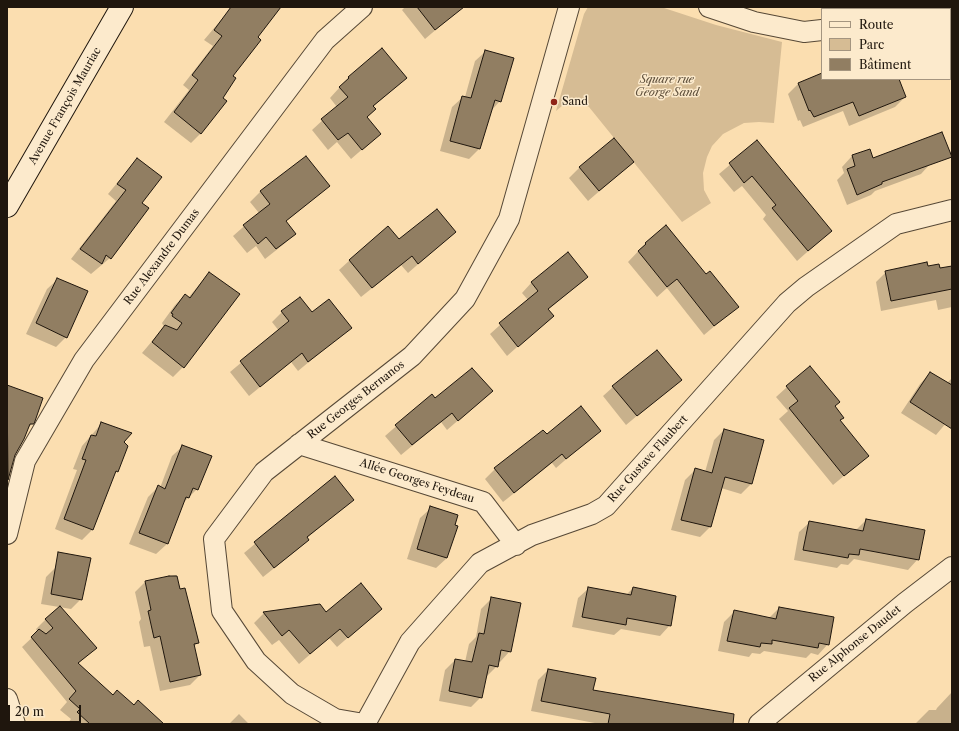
<!DOCTYPE html>
<meta charset="utf-8">
<style>
body{margin:0}
#map{position:relative;width:959px;height:731px;overflow:hidden;background:#fbdeb0;font-family:"Libre Caslon Text",serif}
canvas{display:block}
.frame{position:absolute;inset:0;border:8px solid #1f160d;pointer-events:none}
.legend{position:absolute;left:821px;top:8px;width:130px;height:72px;box-sizing:border-box;background:#fceacc;border:1px solid #a49580;margin:0;padding:5px 7px;list-style:none;font-size:12px;color:#1f160d}
.legend li{display:flex;align-items:center;gap:8px;height:20px}
.legend b{width:20px;border:1px solid #a49580}
.scale{position:absolute;left:8px;top:705px;width:73px;height:18px;box-sizing:border-box;border:2px solid #1f160d;border-top:0;padding-left:5px;font-size:12px;line-height:14px;white-space:nowrap;color:#1f160d;-webkit-text-stroke:3px #fceacc;paint-order:stroke}
</style>
<div id="map">
<canvas width="959" height="731"></canvas>
<div class="frame"></div>
<ul class="legend">
<li><b style="height:5px;background:#fceacc"></b>Route</li>
<li><b style="height:11px;background:#d6bc94"></b>Parc</li>
<li><b style="height:11px;background:#917e62"></b>Bâtiment</li>
</ul>
<div class="scale">20 m</div>
</div>
<script>
const context = document.querySelector('canvas').getContext('2d');
context.lineJoin = 'round';
function fill(path, color) {
  context.fillStyle = color;
  context.fill(path, 'evenodd');
}
function poly(rows) {
  const path = new Path2D();
  for (const r of rows) {
    path.moveTo(r[0], r[1]);
    for (let i = 2; i < r.length; i += 2) path.lineTo(r[i], r[i + 1]);
  }
  return path;
}
function trace(path, color, width, dash) {
  context.strokeStyle = color;
  context.lineWidth = width;
  context.lineCap = dash ? 'butt' : 'round';
  context.setLineDash(dash || []);
  context.stroke(path);
}
function label(font, color, halo, rows, align = 'center') {
  context.font = font + ' "Libre Caslon Text",serif';
  context.lineWidth = 3;
  context.setLineDash([]);
  context.textBaseline = 'middle';
  context.strokeStyle = halo;
  context.fillStyle = color;
  for (const [text, x, y, turn = 0] of rows) {
    context.save();
    context.translate(x, y);
    context.rotate((+turn || 0) * Math.PI / 180);
    context.textAlign = isNaN(turn) ? turn : align;
    if (halo) context.strokeText(text, 0, 0);
    context.fillText(text, 0, 0);
    context.restore();
  }
}
fill(poly([
 [588,7,661,7,716,25,782,42,774,123,759,122,744,123,723,134,712,146,707,157,703,173,704,190,711,203,682,222,589,107,581,102,571,101,563,105,556,111,584,14]
]), '#d6bc94');
fill(poly([
 [248,7,280,7,256,37,231,77,201,133,191,143,164,122,189,90,183,85,213,46,204,40,226,14],
 [405,7,457,7,459,10,425,39,402,10],
 [952,39,952,81,950,72,950,40],
 [486,51,500,101,490,112,479,149,469,159,440,151,452,107,463,97,465,97,475,61],
 [822,74,822,79,898,79,905,97,895,107,849,126,843,111,803,127,800,120,798,121,788,94,798,84],
 [349,77,406,78,373,107,375,109,367,117,380,134,351,159,337,142,328,150,312,130,337,107,330,98],
 [757,142,831,231,797,261,763,219,766,215,742,186,734,192,719,174],
 [869,150,872,159,931,163,921,174,875,191,871,195,847,205,837,180,844,173,842,167,852,156],
 [306,158,329,186,285,222,294,234,284,244,265,259,256,246,247,253,233,236,259,213,250,202,260,192],
 [137,159,141,203,110,258,91,274,71,259,116,201,108,194],
 [633,162,588,201,569,178,580,167],
 [455,232,408,273,401,265,361,297,339,270,350,260],
 [646,243,706,276,737,307,704,335,667,288,657,297,628,262],
 [928,267,939,269,952,267,952,307,938,310,936,300,881,311,876,282,886,272],
 [209,273,183,367,173,377,142,353,164,327,162,323,175,305,185,295,188,298],
 [587,277,548,310,552,316,507,356,490,334,528,300,522,293,532,282],
 [58,279,66,337,56,347,26,334,47,289],
 [282,312,312,314,350,328,298,371,291,362,249,396,230,372,279,331,272,322],
 [930,373,947,383,952,378,952,416,936,435,901,413,920,384],
 [680,380,626,425,603,396,613,387],
 [9,387,33,423,27,429,13,458,7,476,7,389],
 [787,387,834,407,843,418,839,421,868,456,833,485,779,419,788,411,776,397],
 [492,391,447,430,441,422,401,455,385,436,432,395,435,399],
 [102,423,123,442,117,471,113,475,92,530,82,540,55,529,77,470,73,469,82,446],
 [600,430,556,468,552,463,503,502,485,479,495,469,547,436],
 [724,430,752,483,741,494,721,488,710,527,700,537,671,530,685,480,695,470,705,472,714,440],
 [183,446,197,489,182,504,167,544,156,554,129,544,148,497,158,487,160,488,172,456],
 [353,500,307,538,308,540,297,550,263,577,244,553,297,509],
 [431,508,447,558,436,568,407,559,420,518],
 [866,520,918,559,908,570,854,559,848,565,841,564,837,568,794,560,799,532,810,522,856,530],
 [56,567,81,599,71,609,41,604,46,577],
 [176,575,179,590,192,624,194,623,198,642,194,647,200,675,190,685,160,691,150,646,144,647,139,622,141,619,135,592,145,582],
 [589,588,626,595,633,588,670,625,660,636,621,629,614,635,572,627,578,598],
 [492,598,510,651,500,662,498,661,497,666,486,677,481,697,471,707,439,701,445,670,455,660,465,662,469,644,476,637,481,609],
 [320,605,326,613,381,609,337,647,329,638,299,664,279,640,272,645,254,623,264,613],
 [779,608,828,644,818,655,811,653,806,658,764,651,760,654,752,653,749,657,718,651,724,622,734,612,768,619],
 [46,619,96,648,78,664,113,696,134,706,162,724,69,724,68,723,71,719,60,710,67,702,22,647,38,632,36,629],
 [548,670,592,691,664,704,666,702,717,712,714,724,600,724,531,711,538,680],
 [952,692,952,724,915,724,929,710,936,710,937,708],
 [239,714,249,724,229,724]
]), '#0003');
const building = poly([
 [231,7,281,7,258,37,261,40,233,76,236,78,223,98,227,101,201,134,174,112,198,80,192,75,222,36,214,30,231,7],
 [417,7,464,7,435,30,417,7],
 [382,48,407,78,373,106,376,109,367,117,381,134,362,150,348,133,338,140,321,119,348,97,339,87,349,78,348,77,382,48],
 [485,50,514,58,501,102,495,100,480,149,450,141,462,96,471,98,485,50],
 [822,73,822,79,899,79,906,97,859,116,853,102,814,117,810,110,809,111,798,83,822,73],
 [942,132,952,157,882,182,882,184,857,195,847,169,855,166,852,155,870,149,873,158,942,132],
 [614,138,634,162,599,191,579,167,614,138],
 [757,140,832,231,808,251,772,208,776,205,752,176,744,183,729,163,757,140],
 [306,156,330,186,286,221,296,234,276,249,266,237,258,244,243,225,270,204,260,191,306,156],
 [137,158,162,177,142,203,149,208,111,259,106,255,102,264,80,249,126,190,117,184,137,158],
 [437,209,456,232,418,264,412,256,372,288,349,260,388,226,399,239,437,209],
 [666,225,706,274,710,271,739,307,714,326,677,279,667,287,638,251,646,244,645,243,666,225],
 [568,252,588,277,548,309,554,316,518,347,499,323,538,291,531,282,568,252],
 [927,262,928,266,939,264,940,268,952,266,952,289,891,301,885,271,927,262],
 [209,272,240,294,184,368,152,342,165,325,177,330,182,323,172,316,173,314,171,313,185,294,190,298,209,272],
 [57,278,88,291,67,338,36,323,57,278],
 [300,297,312,312,329,299,352,328,308,362,302,353,260,387,240,361,289,321,281,311,300,297],
 [657,350,682,380,637,416,612,386,657,350],
 [810,366,840,402,835,406,844,418,840,420,869,456,844,476,789,408,798,401,786,386,810,366],
 [472,368,493,391,458,421,452,413,412,445,395,425,432,394,435,398,472,368],
 [930,372,952,385,952,429,910,402,930,372],
 [7,385,43,398,34,424,30,424,24,439,15,455,8,480,7,385],
 [581,406,601,431,566,459,562,454,514,493,494,468,543,430,547,434,581,406],
 [101,422,132,433,124,442,128,446,118,472,116,471,93,530,64,519,86,460,82,459,91,435,96,436,101,422],
 [724,429,764,440,752,484,725,477,711,527,681,520,695,468,712,473,724,429],
 [182,445,212,456,198,490,193,488,189,498,186,497,168,544,139,533,158,485,165,489,182,445],
 [335,476,354,500,307,537,309,540,274,568,254,542,335,476],
 [430,506,458,515,455,525,458,526,447,558,417,549,430,506],
 [866,519,925,530,919,560,860,549,859,555,849,554,848,558,803,550,809,521,863,531,866,519],
 [58,552,91,558,82,600,51,594,58,552],
 [169,576,177,576,180,589,185,588,199,643,194,644,201,675,170,682,160,636,154,638,148,611,151,610,145,581,169,576],
 [361,583,382,609,348,638,340,629,310,654,289,630,282,636,263,612,320,604,326,612,361,583],
 [588,587,631,595,633,587,676,596,671,626,627,618,626,625,582,617,588,587],
 [491,597,521,603,511,652,501,650,498,667,489,665,482,698,449,691,455,659,472,662,479,633,484,634,491,597],
 [60,606,97,648,78,663,113,695,117,690,134,705,138,700,164,724,90,724,77,712,80,709,69,699,76,691,31,637,39,629,46,634,53,628,45,619,60,606],
 [779,607,834,617,829,645,819,643,818,648,772,640,772,644,761,643,760,647,727,641,734,610,776,619,779,607],
 [548,669,596,678,593,690,734,714,733,724,608,724,610,714,541,701,548,669]
]);
fill(building, '#917e62');
trace(building, '#1f160d', 1);
const street = poly([
 [709,7,754,22,804,32,822,30],
 [904,9,910,7],
 [299,444,483,502,516,545],
 [7,534,25,461,84,360,325,40,362,7],
 [7,699,15,724],
 [364,724,335,719,292,694,256,661,222,611,214,539,264,472,412,356,465,299,509,219,569,7],
 [365,724,410,642,480,563,532,535,592,514,606,506,787,303,806,287,896,224,952,210],
 [759,724,905,603,952,567]
]);
const secondary = poly([
 [7,206,122,7]
]);
trace(street, '#564836', 22);
trace(secondary, '#1f160d', 24);
trace(street, '#fceacc', 20);
trace(secondary, '#fceacc', 22);
for (const [x, y, r, color] of [
 [554,102,4,"#8f2418"]
]) {
  const dot = new Path2D();
  dot.arc(x, y, r, 0, 2 * Math.PI);
  context.fillStyle = color;
  context.fill(dot);
  trace(dot, '#fceacc', 1.5);
}
label('italic 11px', '#5f503c', '#fceacc', [
 ["Square rue",667,80],
 ["George Sand",667,93]
]);
label('11px', '#1f160d', '#fceacc', [
 ["Sand",562,102]
], 'left');
label('11px', '#1f160d', '#fceacc', [
 ["Avenue François Mauriac",65,106,-60],
 ["Rue Alexandre Dumas",162,257,-53],
 ["Rue Georges Bernanos",356,400,-38],
 ["Rue Gustave Flaubert",648,459,-48],
 ["Allée Georges Feydeau",417,481,18],
 ["Rue Alphonse Daudet",855,644,-39]
]);
</script>
